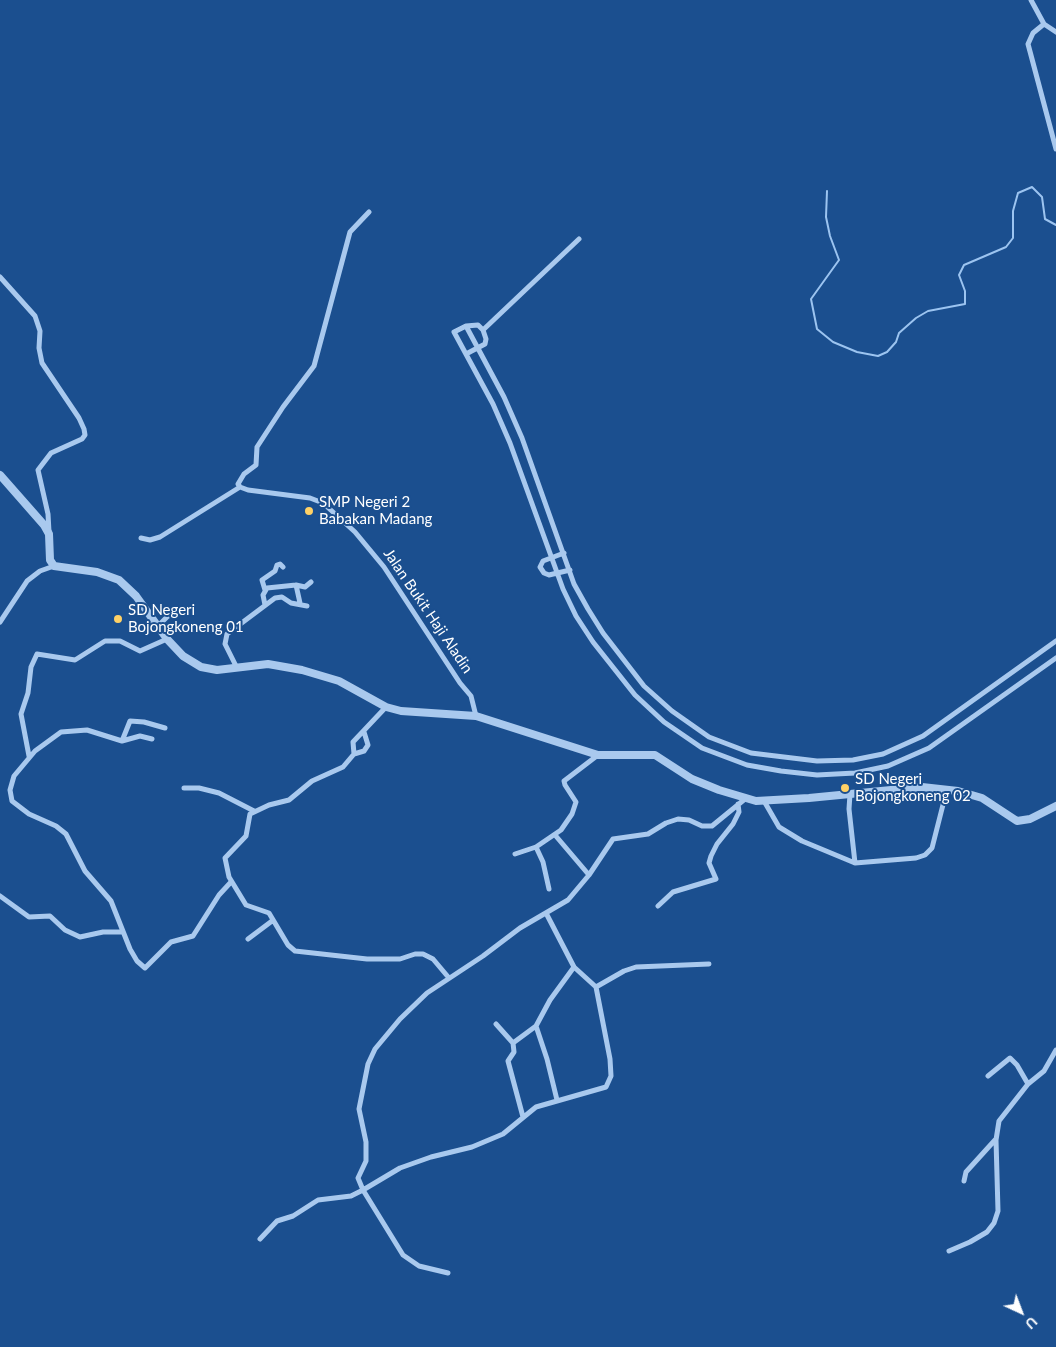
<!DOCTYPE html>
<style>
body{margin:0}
#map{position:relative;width:1056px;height:1347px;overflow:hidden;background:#1b4f8f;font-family:Lato,sans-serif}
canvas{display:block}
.north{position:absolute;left:996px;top:1287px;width:50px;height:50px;-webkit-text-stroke:4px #1b4f8f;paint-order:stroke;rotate:137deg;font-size:14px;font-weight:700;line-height:20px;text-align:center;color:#fff}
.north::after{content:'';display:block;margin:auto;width:18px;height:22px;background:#fff;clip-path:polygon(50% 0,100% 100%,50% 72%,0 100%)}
</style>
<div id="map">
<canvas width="1056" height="1347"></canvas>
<div class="north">U</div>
</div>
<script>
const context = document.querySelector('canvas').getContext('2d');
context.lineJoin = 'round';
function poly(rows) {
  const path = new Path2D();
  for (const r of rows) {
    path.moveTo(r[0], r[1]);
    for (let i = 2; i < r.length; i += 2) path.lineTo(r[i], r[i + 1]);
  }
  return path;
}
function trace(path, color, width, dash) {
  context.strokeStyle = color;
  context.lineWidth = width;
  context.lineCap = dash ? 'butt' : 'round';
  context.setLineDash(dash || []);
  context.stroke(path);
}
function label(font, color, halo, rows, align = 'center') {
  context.font = font + ' Lato,sans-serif';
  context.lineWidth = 4;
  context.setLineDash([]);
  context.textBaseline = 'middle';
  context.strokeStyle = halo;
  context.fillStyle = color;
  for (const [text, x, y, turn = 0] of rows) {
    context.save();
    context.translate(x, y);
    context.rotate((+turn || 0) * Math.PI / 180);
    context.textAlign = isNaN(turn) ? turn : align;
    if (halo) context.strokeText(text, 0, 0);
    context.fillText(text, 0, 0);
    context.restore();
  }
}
trace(poly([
 [827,191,826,217,830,236,839,260,811,299,817,329,833,342,857,352,878,356,887,352,896,342,899,333,916,318,928,311,965,304,965,291,959,275,964,265,1006,247,1013,238,1013,211,1018,193,1032,187,1042,197,1045,219,1056,225]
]), '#9cc4f0', 2);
trace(poly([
 [1031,0,1044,24,1033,33,1028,44,1056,149],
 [1044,24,1056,32],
 [369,212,350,232,314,366,283,407,257,447,256,465,244,474,238,484,240,487,248,490,310,498,323,503,355,532,384,567,460,683,471,696,476,716],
 [0,277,35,316,40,331,39,348,42,363,79,418,84,429,85,435,82,439,51,453,38,470,48,514,49,532],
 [466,326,504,397,522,438,574,584,588,609,603,633,644,686,672,711,709,737,751,753,817,761,853,760,883,754,923,736,1056,641],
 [483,330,579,239],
 [466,354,485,344,486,339,483,330,478,325,466,326,454,332,493,404,510,443,563,589,576,616,593,642,635,695,664,722,702,748,747,765,781,771,817,775,855,773,888,766,929,748,1056,658],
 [141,538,150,540,160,537,240,487],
 [564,553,543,561,540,567,544,573,549,575,570,570],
 [296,585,300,603],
 [265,590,262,580,275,571,277,565,280,564,283,567],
 [265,605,263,595,267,588,296,585,305,587,311,582],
 [0,622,27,581,40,571,54,566],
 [158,626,168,616,183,612],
 [236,666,225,644,227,634,275,598,282,597,291,603,307,606],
 [364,732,368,745,364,751,354,754,343,767,312,781,289,800,269,805,250,814,246,836,225,858,229,877,246,905,269,913,288,945,295,951,367,959,400,959,415,954,423,954,433,959,449,978],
 [152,739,140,736,122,741,87,730,61,732,35,751,14,776,10,790,12,801,29,814,56,826,66,834,85,871,111,901,130,949,137,961,145,968,171,942,193,936,219,895,231,882],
 [122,741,130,721,144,722,165,728],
 [354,754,353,742,386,707],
 [29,756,21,714,28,693,31,667,37,654,75,660,105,641,120,641,140,651,167,639],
 [184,788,199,788,219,793,254,811],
 [850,794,849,809,855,863],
 [764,801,779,827,802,841,855,863,916,858,925,855,932,848,947,789],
 [555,835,589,875],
 [536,847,543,862,549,889],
 [515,854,536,847,561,830,572,814,576,802,565,785,564,781,598,755],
 [0,896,29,917,50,916,65,930,80,937,103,932,123,932],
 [658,906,673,892,716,879,709,863,711,856,717,844,733,824,739,812,738,804],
 [248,939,272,921],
 [596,987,624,971,636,967,709,964],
 [496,1024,513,1043,536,1026],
 [513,1043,514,1052,508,1061,523,1117],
 [988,1076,1010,1058,1017,1065,1028,1084],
 [557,1100,547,1059,536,1026,550,1000,574,967],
 [964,1181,966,1172,995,1140],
 [260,1239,277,1221,293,1216,318,1200,351,1196,363,1190,358,1178,366,1161,366,1142,359,1109,368,1064,375,1049,400,1019,427,993,483,956,520,928,568,900,589,875,613,839,648,834,666,823,678,819,689,820,702,826,712,826,745,799],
 [949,1251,970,1242,987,1232,994,1223,998,1211,996,1140,999,1121,1028,1084,1044,1071,1056,1050],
 [448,1273,419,1266,403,1255,363,1190,400,1168,431,1157,472,1147,503,1134,536,1107,606,1087,611,1076,610,1059,596,987,574,967,546,913]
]), '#a9c9ee', 5);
trace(poly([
 [0,475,44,525,49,534,50,560,54,566,97,572,119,580,136,596,167,639,183,656,201,667,217,670,268,664,302,670,339,681,386,707,401,711,476,716,598,755,655,755,692,779,719,790,756,801,809,798,922,787,958,791,982,798,1017,821,1030,819,1056,806]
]), '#a9c9ee', 8);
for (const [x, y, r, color] of [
 [309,511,5,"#ffd166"],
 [118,619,5,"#ffd166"],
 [845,788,5,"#ffd166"]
]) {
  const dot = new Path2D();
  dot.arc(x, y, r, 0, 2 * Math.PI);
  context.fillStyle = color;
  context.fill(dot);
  trace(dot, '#1b4f8f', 2);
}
label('15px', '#fff', '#1b4f8f', [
 ["SMP Negeri 2",319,502],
 ["Babakan Madang",319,519],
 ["SD Negeri",128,610],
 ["Bojongkoneng 01",128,627],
 ["SD Negeri",855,779],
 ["Bojongkoneng 02",855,796]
], 'left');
label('15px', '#fff', '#1b4f8f', [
 ["Jalan Bukit Haji Aladin",428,611,56]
]);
</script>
